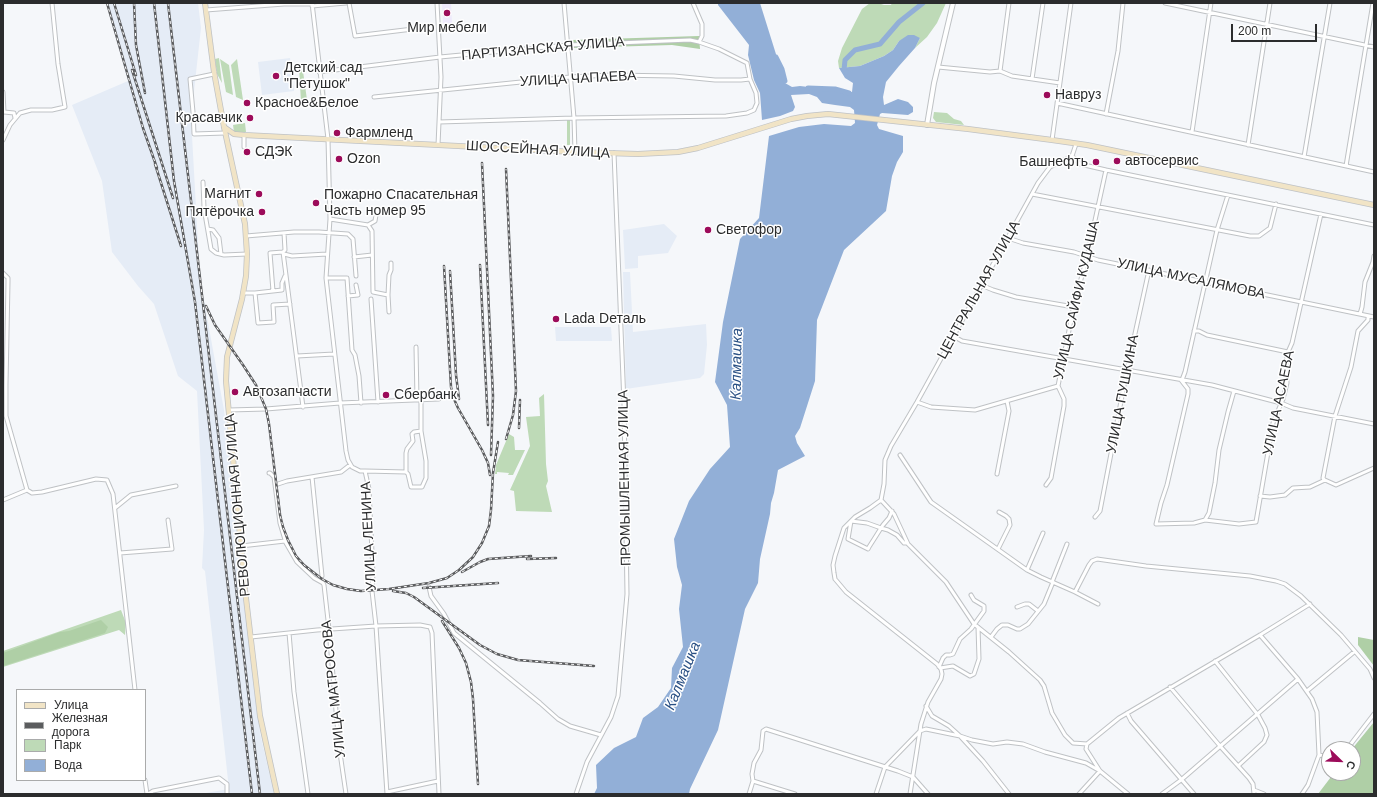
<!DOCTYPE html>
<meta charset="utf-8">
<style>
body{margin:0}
#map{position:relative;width:1377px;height:797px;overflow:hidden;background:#f5f7fa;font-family:Arial,sans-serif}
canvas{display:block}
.frame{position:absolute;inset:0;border:4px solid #2b2c2d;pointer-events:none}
.legend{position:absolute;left:16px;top:689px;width:130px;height:92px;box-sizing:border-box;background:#fff;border:1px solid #aaabab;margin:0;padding:5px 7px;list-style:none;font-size:12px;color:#2b2c2d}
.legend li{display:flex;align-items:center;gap:8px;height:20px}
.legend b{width:20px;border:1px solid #aaabab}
.north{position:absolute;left:1321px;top:741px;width:40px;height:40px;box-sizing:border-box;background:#fff;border:1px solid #aaabab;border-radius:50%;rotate:113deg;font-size:11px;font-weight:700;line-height:16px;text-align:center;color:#2b2c2d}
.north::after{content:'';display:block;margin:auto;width:14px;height:18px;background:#9c0b5a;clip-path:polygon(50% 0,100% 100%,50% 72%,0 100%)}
.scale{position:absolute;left:1231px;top:24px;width:86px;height:18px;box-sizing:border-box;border:2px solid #2b2c2d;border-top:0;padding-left:5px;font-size:12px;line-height:14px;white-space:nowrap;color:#2b2c2d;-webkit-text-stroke:3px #fff;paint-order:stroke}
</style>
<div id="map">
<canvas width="1377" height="797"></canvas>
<div class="frame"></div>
<ul class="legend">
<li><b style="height:5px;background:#f1e4c6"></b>Улица</li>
<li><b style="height:5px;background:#5b5c5e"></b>Железная дорога</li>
<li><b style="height:11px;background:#bedab7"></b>Парк</li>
<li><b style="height:11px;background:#92afd7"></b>Вода</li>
</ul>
<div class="north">С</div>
<div class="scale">200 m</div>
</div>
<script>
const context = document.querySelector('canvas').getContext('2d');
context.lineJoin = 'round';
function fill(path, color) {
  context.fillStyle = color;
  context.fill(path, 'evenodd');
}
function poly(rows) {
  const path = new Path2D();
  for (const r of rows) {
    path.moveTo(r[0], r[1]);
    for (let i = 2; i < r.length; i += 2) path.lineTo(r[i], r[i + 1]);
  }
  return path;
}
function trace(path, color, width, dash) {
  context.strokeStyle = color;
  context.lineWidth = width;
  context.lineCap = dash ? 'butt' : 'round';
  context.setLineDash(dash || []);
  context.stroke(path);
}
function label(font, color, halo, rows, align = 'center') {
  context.font = font + ' Arial,sans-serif';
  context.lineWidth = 3;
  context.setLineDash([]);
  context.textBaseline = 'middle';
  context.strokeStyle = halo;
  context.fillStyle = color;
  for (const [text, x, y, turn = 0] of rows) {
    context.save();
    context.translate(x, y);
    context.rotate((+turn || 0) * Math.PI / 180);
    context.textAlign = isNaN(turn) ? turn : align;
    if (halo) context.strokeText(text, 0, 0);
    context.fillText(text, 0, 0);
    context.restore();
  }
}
fill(poly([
 [442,3,451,3,452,23,443,24]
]), '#eeeafc');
fill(poly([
 [106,3,198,3,201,28,191,118,200,279,224,410,260,733,274,794,200,794,229,789,205,571,202,568,204,530,197,391,178,376,154,304,138,286,112,252,102,181,72,105,128,81],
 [290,58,294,91,262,95,258,62],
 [664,224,677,236,668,253,638,256,638,268,625,269,623,230],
 [623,272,630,272,633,332,706,324,707,345,704,374,700,378,626,389],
 [555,327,611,327,612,341,556,341]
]), '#e5ecf6');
fill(poly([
 [870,3,878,3,884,5,891,5,892,3,946,3,937,23,927,37,915,48,920,38,899,41,893,50,884,56,860,66,839,68,838,61,842,48,862,9],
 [219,58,222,83,217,74,215,59],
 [220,59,229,65,233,95,226,92],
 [237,59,243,100,236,97,231,65],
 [302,64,308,107,305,106,301,102,299,67],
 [934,112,947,113,954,119,961,121,964,125,936,122,933,118],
 [567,119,570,119,570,145,567,145],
 [245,123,246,132,234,132,233,125],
 [544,394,546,464,548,481,546,486,552,512,516,511,514,491,510,490,530,446,526,417,540,416,539,398],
 [509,434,514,437,515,450,525,450,513,475,508,475,509,473,497,472,497,474,495,474,496,465],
 [121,610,126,623,125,635,119,630,3,667,3,651]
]), '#bedab7');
fill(poly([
 [699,36,700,49,672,45,573,48,573,40],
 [101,620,108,627,105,633,3,666,3,653,60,632,69,631],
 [1358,637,1374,640,1374,666,1358,645],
 [1374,722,1374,794,1318,794,1334,773,1353,773,1352,749]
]), '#afcfa6');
fill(poly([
 [718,3,760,3,785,83,792,87,800,86,852,92,853,83,845,78,839,68,860,66,884,56,893,50,899,41,908,35,914,35,920,38,915,48,899,66,886,82,883,97,884,105,898,99,908,102,913,107,913,112,908,115,882,113,880,114,877,125,879,129,903,136,903,152,897,162,892,176,886,211,844,250,817,320,815,381,800,428,795,436,797,443,805,456,778,470,774,493,771,503,770,514,760,559,758,583,745,609,718,730,690,789,689,794,594,794,597,788,596,765,614,748,636,737,643,718,658,707,671,688,672,668,683,647,679,609,682,585,677,567,674,539,689,501,710,469,730,447,727,405,715,382,723,322,740,239,759,218,769,136,799,127,824,124,851,126,855,123,854,110,850,107,835,105,822,103,817,97,809,94,791,95,795,107,793,111,780,116,762,120,760,93,754,80,748,55,749,45,718,5]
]), '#92afd7');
trace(poly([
 [776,57,782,69,785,81],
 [846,72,844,70,845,60,855,50,880,44,899,22,923,3],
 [808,88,835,89,849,93]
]), '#92afd7', 5);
const minor = poly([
 [312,3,328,139,330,219,326,278,346,451,348,460,352,467,360,471,365,471,369,489,373,574,372,591,376,626,387,794],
 [349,3,355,36,413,29],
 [437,3,441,77,438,145],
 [564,3,574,118,575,152],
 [693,3,702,24,702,36,699,42],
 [1165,3,1374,47],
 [312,6,346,3],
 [206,10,284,4,312,4],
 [938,67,990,72,1000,71],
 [1000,71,1009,3],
 [1000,71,1012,76,1060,83],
 [319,72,440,57,568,45,690,40,699,42,719,49,747,63,750,79],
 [214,74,190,79,193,112,194,134,225,133],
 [1032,79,1043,3],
 [3,92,4,112,14,113,15,118],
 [374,97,570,77,612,75,674,76,715,80,741,80,750,79,756,93,757,103,754,110,747,113,726,116,574,118,439,122],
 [1057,103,1374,172],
 [1106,114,1118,51,1123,3],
 [1192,132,1211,3],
 [244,135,244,147],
 [3,140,10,125,20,113,31,110,52,110,65,107,58,64,52,3],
 [1052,140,1071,3],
 [1248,145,1270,3],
 [1304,157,1330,3],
 [1346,166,1373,3],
 [1106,170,1374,225],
 [203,182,204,208,211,249,216,253,224,255,247,254],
 [1032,194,1250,236,1259,236,1270,228,1276,204],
 [330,219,368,225,372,231,373,292,388,295,389,312],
 [368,225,375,221,377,209],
 [208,229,213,230,219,238,221,254],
 [246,236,294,232,319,232,348,234,353,239,356,276],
 [1008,238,1023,243,1074,252,1098,260,1374,317],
 [283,252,285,250,284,233],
 [284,254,292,256,327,254],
 [354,257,372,255],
 [3,273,8,278,8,282,6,385,6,416,27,490,32,493,42,492,96,479,107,480,113,494,135,690],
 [326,278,347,278,352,350,355,355,359,376,361,403],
 [981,285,993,290,1016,297,1074,307],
 [273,291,270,253,283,252,303,407],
 [243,293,255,293,282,290,282,283,285,276],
 [255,293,258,323,274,322,273,305,290,304],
 [388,295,389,275,391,270,391,263],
 [348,296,358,295,356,285],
 [371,299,378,402],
 [1360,314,1362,307,1365,282,1373,262,1374,256],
 [1194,331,1199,331,1207,335,1288,352],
 [953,336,962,341,1212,385,1281,403,1293,408,1374,424],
 [416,347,417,400],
 [297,356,334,354],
 [1181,380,1188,389,1188,394,1167,485,1161,503,1156,524,1194,523,1205,520,1239,524,1256,522,1273,423,1283,399,1287,383,1286,363,1288,352,1292,343,1321,214],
 [1182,380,1185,372,1217,230,1228,195],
 [917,402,931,407,975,410,1058,386],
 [229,410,266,409,340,403,439,399],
 [900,455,931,502,1027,570,1041,577,1075,592,1098,604],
 [365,471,406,472,406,453,407,449,413,441,412,434,414,432,421,431,421,400],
 [406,472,408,474,411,487,422,487,426,478,426,461,421,431],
 [269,473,270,473,274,477,280,523,286,543,297,562,314,578,323,583,324,585,329,629,339,746,346,794],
 [997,474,1009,411,1007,401],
 [312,477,322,576],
 [1324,480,1323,478,1335,416,1351,367,1358,331,1368,320,1368,316],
 [278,484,287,481,341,472,350,465],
 [1046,485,1051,478,1064,406,1064,399,1058,386,1074,305,1087,257,1106,170,1080,164,1072,156],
 [1260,496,1270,497,1285,495,1293,488,1310,487,1325,480,1336,485,1374,468],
 [3,500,27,490],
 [881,500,884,484,885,460,891,446,917,402,1038,183,1050,167,1072,156,1076,144],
 [881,500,870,508,855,517,844,528,835,556,833,565,834,573,835,579,846,592,937,664,941,669,942,674,941,679,928,702,921,724,910,794],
 [881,500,894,514,908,544,946,582,974,624,1009,652,1040,680,1044,686,1052,713,1065,735,1073,743,1087,744],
 [115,508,131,495,176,486],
 [892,511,889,518,883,525,881,528,876,536,869,547,868,549,848,539,851,521,867,523,881,528,888,530,897,535,904,543,907,543],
 [1095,517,1100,511,1127,370,1149,270],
 [1205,520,1209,513,1215,483,1219,450,1228,412,1234,391],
 [241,546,285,541],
 [998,549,1010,525,1009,519,1006,516,999,512],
 [120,553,172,549,168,520],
 [1027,570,1043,533],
 [1052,582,1067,544],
 [429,587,431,596,444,614,454,633,540,703,558,719,570,726,601,735],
 [1075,592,1089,565,1092,561,1097,559,1146,566,1250,576,1276,581,1285,584,1301,596,1341,635,1370,669,1374,678],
 [1017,607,1025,604,1029,604,1038,611],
 [289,633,294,692,308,794],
 [1260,635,1298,679,1312,699,1317,712,1319,755,1308,785,1302,794],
 [251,637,317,630,376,626,420,625,430,627,432,633,439,794],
 [991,637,997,629,1002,625,1008,625,1017,629,1020,629,1028,624,1044,604,1053,582],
 [1215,661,1258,715,1265,728,1267,735,1264,742,1238,766],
 [939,667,943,658,946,655,950,655,953,654,960,639,971,629,984,611,984,606,974,600,971,595],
 [940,668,953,666,970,676,974,674,979,659,978,627],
 [1170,687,1220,746,1249,778,1253,784,1254,794],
 [1307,691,1354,652],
 [926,706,932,716,949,726,960,736,972,740,993,744,1007,742,1023,744,1045,752,1086,763,1100,771,1079,794],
 [1127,713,1131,721,1194,794],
 [1347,749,1374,714],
 [1319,755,1329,757],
 [145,780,147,794],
 [753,781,795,794],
 [1254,790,1264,794],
 [387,792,438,781],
 [148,794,153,791,219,778,227,784,227,794],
 [576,794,587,762,611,717,618,696,627,594,624,404,614,153],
 [749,794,753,781,752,774,754,763,761,750,763,731,766,729,898,771,913,777,928,794],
 [876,794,885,767,920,731,926,729,960,736,983,761,1009,794],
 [1128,794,1100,771,1086,749,1087,744,1119,718,1260,635,1310,604],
 [1162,794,1181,780,1298,679]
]);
const tertiary = poly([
 [927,125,934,83,953,3]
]);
const secondary = poly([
 [205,3,214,72,224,127,245,224,247,254,246,276,242,299,227,357,226,381,245,590,260,716,277,794],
 [224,127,234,134,244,135,575,152,638,154,678,152,698,148,791,119,807,116,828,114,968,129,1052,140,1087,145,1374,205]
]);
trace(minor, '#bfc2c5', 5);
trace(tertiary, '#bfc2c5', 6);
trace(secondary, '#bfc2c5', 6);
trace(minor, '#fff', 3);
trace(tertiary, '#fff', 4);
trace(secondary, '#f1e4c6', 4.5);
const rail = poly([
 [107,3,143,128,157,168],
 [114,3,136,75],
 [134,3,136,45,145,93],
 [154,3,174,181,195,302,252,794],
 [168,3,260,794],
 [132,70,173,198],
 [482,163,493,396,491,455],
 [155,164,181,246],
 [480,265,488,425],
 [444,266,451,387,454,399,458,408,482,450,488,463,490,475],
 [450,271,456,375,459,399],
 [206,306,215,325,243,365,256,385,266,409,269,424,280,515,283,527,288,540,296,556,304,565,322,579,333,585,347,589,361,591,389,589,429,583,447,578,459,570,473,557,482,543,489,526,491,510,493,473,498,442],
 [519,428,520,400],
 [506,439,513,415,516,391,506,169],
 [527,559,556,558],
 [462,572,480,562,488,559,531,556],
 [423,588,498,583],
 [393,591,406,593,414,597,480,645,497,654,518,660,594,666],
 [442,621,459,648,466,663,471,682,473,699,478,784]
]);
trace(rail, '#5b5c5e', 2.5);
trace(rail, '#fff', 1, [3]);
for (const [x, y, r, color] of [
 [447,13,4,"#9c0b5a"],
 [276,76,4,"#9c0b5a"],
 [1047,95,4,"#9c0b5a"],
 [247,103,4,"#9c0b5a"],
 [250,118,4,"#9c0b5a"],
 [337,133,4,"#9c0b5a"],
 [247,152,4,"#9c0b5a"],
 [339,159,4,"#9c0b5a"],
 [1117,161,4,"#9c0b5a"],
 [1096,162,4,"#9c0b5a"],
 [259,194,4,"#9c0b5a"],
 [316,203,4,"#9c0b5a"],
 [262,212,4,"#9c0b5a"],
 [708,230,4,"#9c0b5a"],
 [556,319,4,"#9c0b5a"],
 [235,392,4,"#9c0b5a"],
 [386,395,4,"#9c0b5a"]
]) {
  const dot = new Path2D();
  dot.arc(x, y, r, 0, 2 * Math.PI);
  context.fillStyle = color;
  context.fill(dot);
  trace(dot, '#fff', 1.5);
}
label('14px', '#2b2c2d', '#fff', [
 ["Мир мебели",447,28,"center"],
 ["Детский сад",284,68],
 ["\"Петушок\"",284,84],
 ["Навруз",1055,95],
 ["Красное&Белое",255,103],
 ["Красавчик",242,118,"right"],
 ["Фармленд",345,133],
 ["СДЭК",255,152],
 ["Ozon",347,159],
 ["автосервис",1125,161],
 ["Башнефть",1088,162,"right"],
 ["Магнит",251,194,"right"],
 ["Пожарно Спасательная",324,195],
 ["Часть номер 95",324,211],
 ["Пятёрочка",254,212,"right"],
 ["Светофор",716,230],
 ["Lada Dеталь",564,319],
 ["Автозапчасти",243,392],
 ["Сбербанк",394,395]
], 'left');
label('14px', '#2b2c2d', '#fff', [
 ["ПАРТИЗАНСКАЯ УЛИЦА",543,49,-5],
 ["УЛИЦА ЧАПАЕВА",578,79,-3],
 ["ШОССЕЙНАЯ УЛИЦА",538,150,3],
 ["УЛИЦА МУСАЛЯМОВА",1191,279,12],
 ["ЦЕНТРАЛЬНАЯ УЛИЦА",979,290,-61],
 ["УЛИЦА САЙФИ КУДАША",1077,300,-77],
 ["УЛИЦА ПУШКИНА",1123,394,-79],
 ["УЛИЦА АСАЕВА",1279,403,-78],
 ["ПРОМЫШЛЕННАЯ УЛИЦА",625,478,-91],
 ["РЕВОЛЮЦИОННАЯ УЛИЦА",238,505,-95],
 ["УЛИЦА ЛЕНИНА",369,536,-93],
 ["УЛИЦА МАТРОСОВА",334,689,-96]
]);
label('italic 15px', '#2a5084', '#fff', [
 ["Калмашка",737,364,-89],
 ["Калмашка",683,676,-68]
]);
</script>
